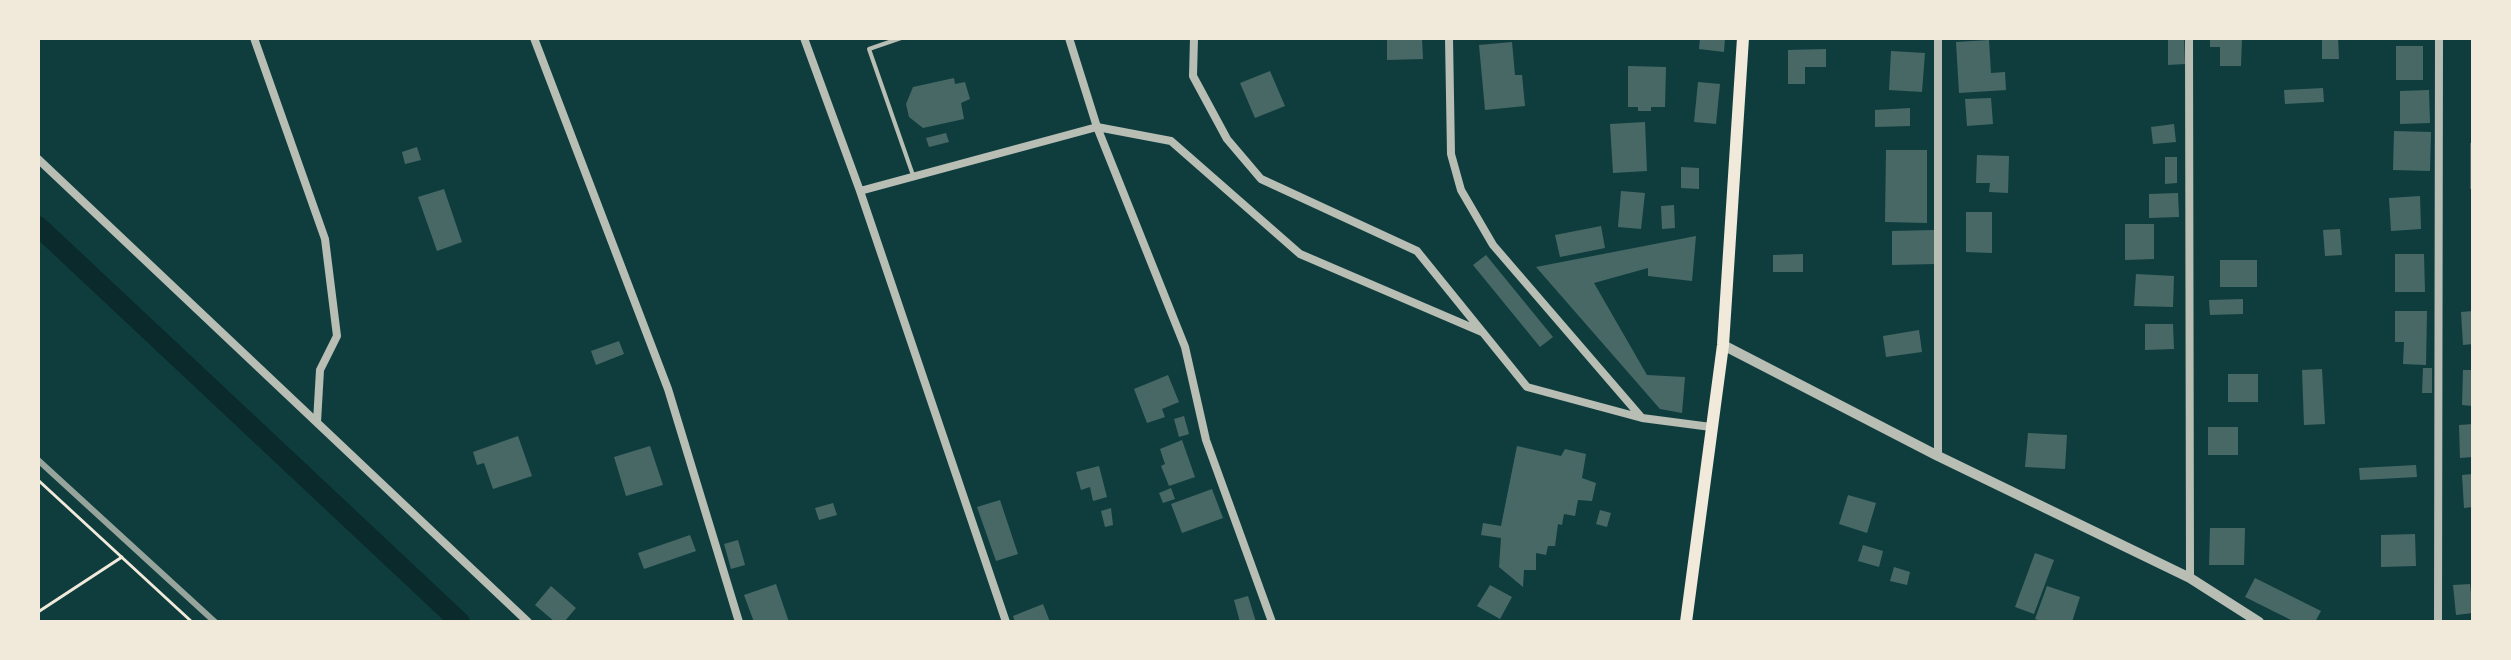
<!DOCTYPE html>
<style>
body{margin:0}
#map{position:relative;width:2511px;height:660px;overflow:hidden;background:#0f3d3e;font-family:Mulish,sans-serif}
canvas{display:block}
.frame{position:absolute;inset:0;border:40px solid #f1e9da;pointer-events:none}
</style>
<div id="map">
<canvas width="2511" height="660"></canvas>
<div class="frame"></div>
</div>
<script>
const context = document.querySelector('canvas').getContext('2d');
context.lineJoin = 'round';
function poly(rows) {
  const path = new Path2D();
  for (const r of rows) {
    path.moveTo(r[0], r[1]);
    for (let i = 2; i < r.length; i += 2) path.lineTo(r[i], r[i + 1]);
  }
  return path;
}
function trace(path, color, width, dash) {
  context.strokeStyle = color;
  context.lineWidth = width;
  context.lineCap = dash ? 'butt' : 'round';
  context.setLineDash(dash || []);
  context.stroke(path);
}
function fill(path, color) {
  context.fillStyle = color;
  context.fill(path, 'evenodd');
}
trace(poly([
 [38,226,460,622]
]), '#0a2a2b', 20);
fill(poly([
 [1387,38,1422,38,1423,59,1387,60],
 [1700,38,1725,38,1724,52,1699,49],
 [2168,38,2184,38,2185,64,2168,65],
 [2210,38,2242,38,2241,66,2220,66,2220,47,2210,47],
 [2322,38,2338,38,2339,59,2322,59],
 [1989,40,1991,73,2005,72,2006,90,1959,93,1956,42],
 [1512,42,1515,75,1522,75,1525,106,1485,110,1479,45],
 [2396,46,2423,46,2423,80,2396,80],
 [1826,49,1826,67,1805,67,1805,84,1788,84,1788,50],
 [1891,51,1925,53,1922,92,1889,90],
 [1628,66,1666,67,1665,107,1651,107,1651,111,1638,111,1638,107,1628,107],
 [1270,71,1285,106,1255,118,1240,83],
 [954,78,955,84,965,82,970,99,961,103,964,119,923,128,909,117,906,104,913,87],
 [1698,82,1720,84,1716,124,1694,122],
 [2323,88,2324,102,2285,104,2284,90],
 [2429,90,2430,123,2400,124,2400,91],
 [1991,98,1993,124,1967,126,1965,99],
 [1910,108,1910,126,1875,127,1875,110],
 [1645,122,1647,171,1613,173,1610,124],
 [2174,124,2176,142,2153,144,2151,127],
 [2394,131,2431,132,2430,171,2393,170],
 [946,133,949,142,929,147,926,138],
 [2470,143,2473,143,2473,189,2470,189],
 [417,147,421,160,405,164,402,152],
 [1886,150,1927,150,1927,223,1885,222],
 [1977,155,2009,156,2008,193,1989,192,1990,183,1976,183],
 [2165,157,2177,157,2177,183,2165,184],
 [1681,167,1699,168,1699,189,1681,188],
 [444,189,462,242,437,251,418,197],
 [1621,191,1645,193,1641,229,1618,227],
 [2178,193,2179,217,2149,218,2149,194],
 [2420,196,2421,229,2391,231,2389,198],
 [1674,205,1675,228,1662,229,1661,206],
 [1966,212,1992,212,1992,253,1966,252],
 [2125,224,2154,224,2154,259,2125,260],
 [1601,226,1605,248,1560,257,1555,235],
 [2340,229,2342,255,2325,256,2323,230],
 [1934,230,1934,264,1892,265,1892,231],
 [1696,236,1692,281,1648,276,1648,268,1594,283,1647,375,1685,377,1682,413,1660,409,1536,267],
 [1803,254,1803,272,1773,272,1773,255],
 [2395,254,2424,254,2425,292,2395,292],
 [1486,255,1553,337,1540,347,1473,265],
 [2220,260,2257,260,2257,287,2220,287],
 [2136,274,2174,276,2173,307,2134,306],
 [2243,299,2243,314,2210,315,2209,300],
 [2395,311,2427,311,2426,365,2403,364,2404,342,2395,342],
 [2473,311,2473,344,2463,345,2461,312],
 [2145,324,2173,324,2174,349,2145,350],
 [1919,330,1922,352,1886,357,1883,336],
 [619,341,624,354,596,365,591,351],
 [2423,368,2432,368,2432,393,2422,393],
 [2322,369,2325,424,2304,425,2302,370],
 [2463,370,2473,370,2473,406,2462,405],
 [2228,374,2258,374,2258,402,2228,402],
 [1168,375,1179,402,1162,409,1165,417,1147,423,1134,389],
 [1184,416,1189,434,1179,437,1174,419],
 [2473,424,2473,457,2460,458,2459,425],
 [2208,427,2238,427,2238,455,2208,455],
 [2028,433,2067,435,2065,469,2025,467],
 [518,436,532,476,493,489,484,463,477,465,473,452],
 [1182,440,1195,477,1169,486,1161,466,1165,464,1160,449],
 [650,446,663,485,626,496,614,457],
 [1517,446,1561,456,1565,449,1586,454,1582,478,1596,483,1592,501,1578,500,1575,516,1564,514,1562,525,1558,524,1555,546,1548,546,1546,555,1536,553,1536,570,1524,570,1523,587,1499,567,1501,538,1481,535,1483,523,1501,526],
 [2416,465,2417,477,2360,480,2359,468],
 [1099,466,1107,497,1093,501,1090,487,1081,490,1076,472],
 [2473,474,2473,507,2464,508,2462,475],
 [1171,488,1175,499,1163,503,1159,493],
 [1212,489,1223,518,1182,533,1171,504],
 [1848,495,1876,503,1867,533,1839,524],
 [1000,500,1018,554,996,561,977,507],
 [833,503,837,515,819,520,815,508],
 [1111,508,1113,525,1105,527,1101,511],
 [1600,510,1611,513,1607,527,1596,524],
 [2210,528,2245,528,2244,565,2209,565],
 [2415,534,2416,566,2381,567,2381,535],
 [690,535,696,551,644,569,638,553],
 [738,540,745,565,731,569,724,544],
 [1863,545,1883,551,1879,567,1858,561],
 [2035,553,2054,560,2034,614,2015,607],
 [1894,567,1910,572,1907,585,1890,581],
 [2255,578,2321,611,2315,622,2295,622,2245,597],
 [776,584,789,622,754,622,744,595],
 [2470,584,2473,613,2456,615,2453,585],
 [1490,585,1512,597,1500,619,1477,606],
 [551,586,576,608,564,622,555,622,535,605],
 [2047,586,2080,597,2072,622,2045,622,2035,619],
 [1248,596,1256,622,1240,622,1234,600],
 [1043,604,1050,622,1015,622,1013,616]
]), '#486865');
trace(poly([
 [38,480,192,622],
 [38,612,122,557]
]), '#f1e9da', 3);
trace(poly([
 [901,38,869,49,914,178]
]), '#b8beb3', 4);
trace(poly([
 [254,38,325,239,337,336,320,370,317,422],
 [534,38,668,389,739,622],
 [804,38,860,191,1006,622],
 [1069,38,1097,127,1185,347,1206,440,1272,622],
 [1194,38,1193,76,1227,139,1261,179,1417,251,1527,387,1642,418],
 [1449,38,1451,154,1461,190,1493,245,1642,418,1711,427],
 [2189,38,2190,578],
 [38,159,528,622],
 [860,191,1097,127,1171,141,1300,254,1482,332],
 [1938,456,1938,38],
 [2438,622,2439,38]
]), '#b8beb3', 8);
trace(poly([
 [1723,345,1938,456,2190,578,2259,622]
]), '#b8beb3', 10);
trace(poly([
 [1686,622,1723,345,1743,38]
]), '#f1e9da', 12);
trace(poly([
 [38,460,215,622]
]), '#97a49c', 6);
</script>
